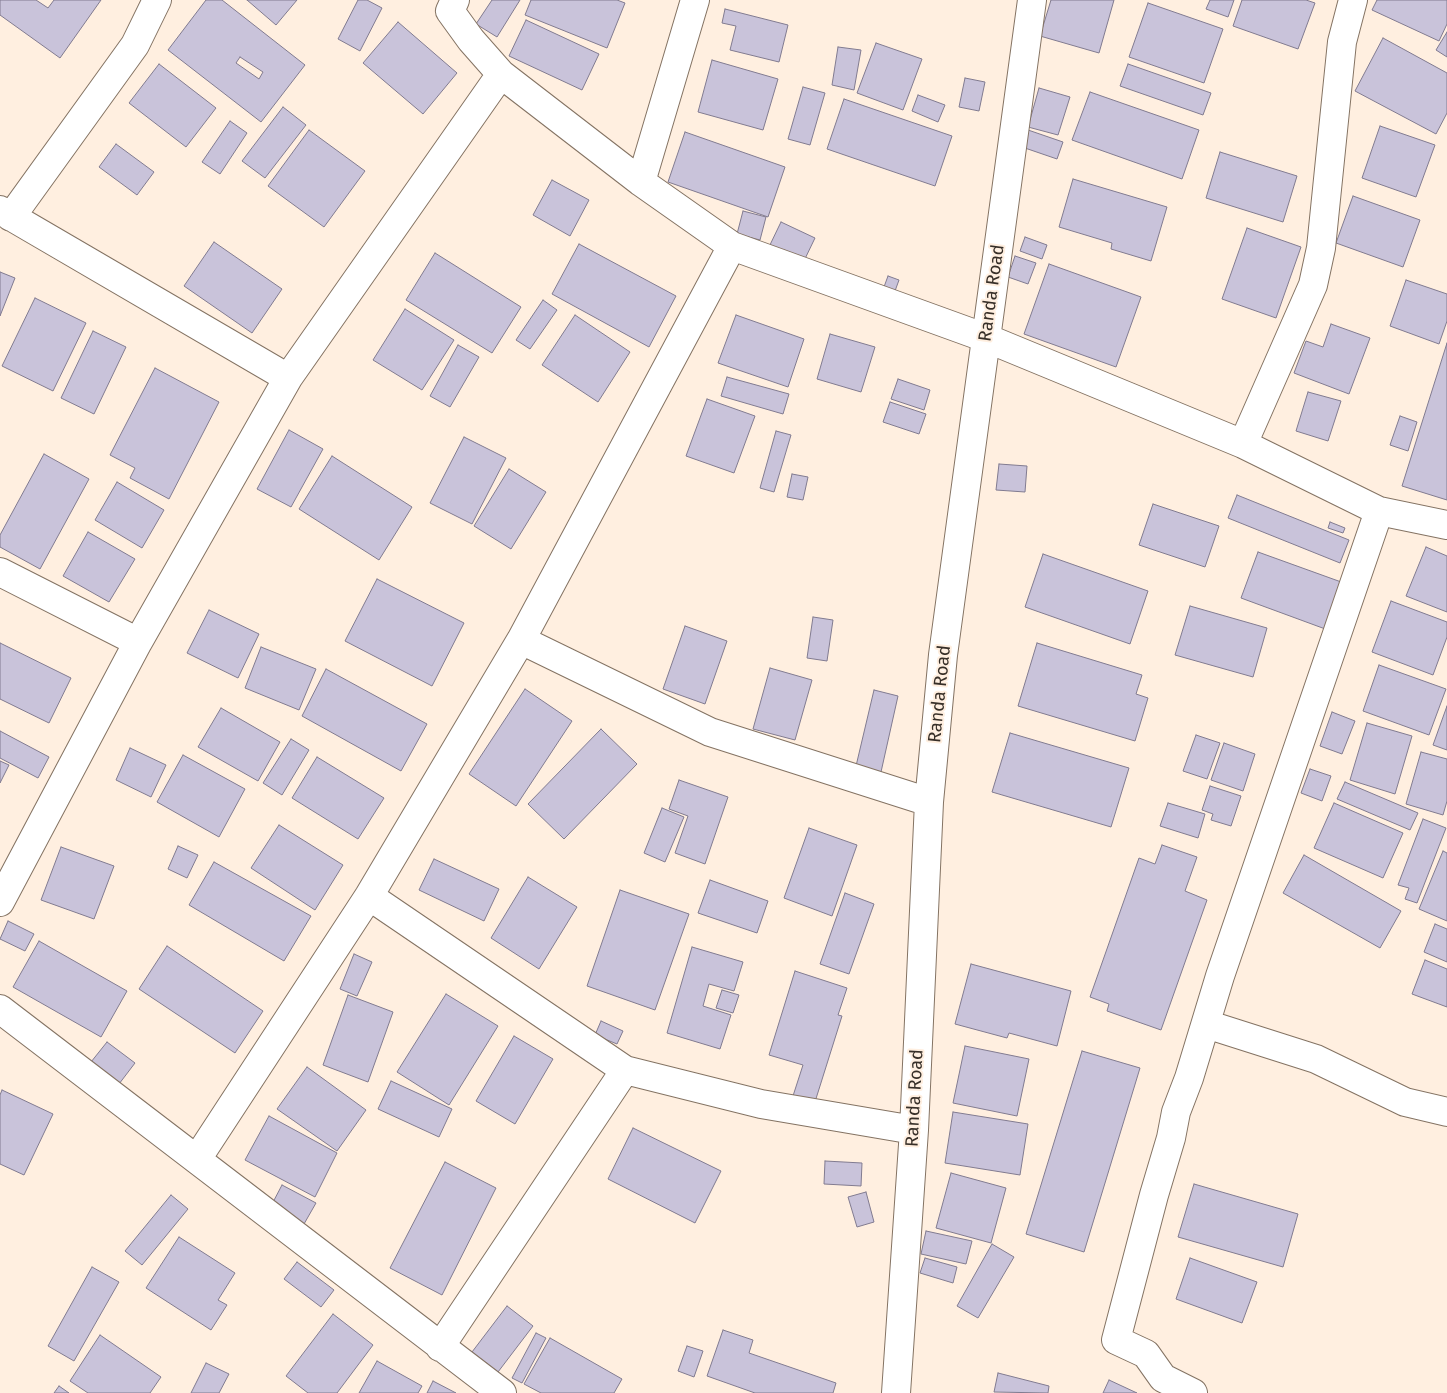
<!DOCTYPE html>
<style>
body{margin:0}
canvas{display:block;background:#ffefe0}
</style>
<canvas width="1447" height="1393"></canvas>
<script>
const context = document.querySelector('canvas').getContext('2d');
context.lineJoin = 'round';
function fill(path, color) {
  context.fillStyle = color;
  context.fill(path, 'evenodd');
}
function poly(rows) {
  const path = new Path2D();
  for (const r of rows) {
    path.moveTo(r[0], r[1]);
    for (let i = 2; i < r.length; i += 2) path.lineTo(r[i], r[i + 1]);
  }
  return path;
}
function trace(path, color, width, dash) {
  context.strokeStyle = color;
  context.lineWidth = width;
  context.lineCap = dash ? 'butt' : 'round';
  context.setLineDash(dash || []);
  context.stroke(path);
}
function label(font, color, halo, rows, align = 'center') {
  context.font = font + ' "Fira Sans",sans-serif';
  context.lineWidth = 4;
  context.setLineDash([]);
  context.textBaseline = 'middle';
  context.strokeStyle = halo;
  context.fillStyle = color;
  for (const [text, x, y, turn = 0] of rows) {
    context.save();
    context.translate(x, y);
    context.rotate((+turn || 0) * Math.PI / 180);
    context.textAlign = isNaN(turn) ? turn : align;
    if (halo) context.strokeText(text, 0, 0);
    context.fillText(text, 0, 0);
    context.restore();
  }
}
const building = poly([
 [0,0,36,0,48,8,54,0,101,0,60,58,0,15,0,0],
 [206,0,222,0,305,65,261,122,168,50,206,0],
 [240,57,263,72,259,79,236,63,240,57],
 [247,0,297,0,276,25,247,0],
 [358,0,367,0,382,8,360,51,338,39,358,0],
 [492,0,520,0,497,37,476,24,492,0],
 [531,0,617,0,625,3,607,48,525,15,531,0],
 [1051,0,1114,0,1099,53,1040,36,1051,0],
 [1210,0,1234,0,1228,17,1206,9,1210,0],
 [1242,0,1306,0,1315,3,1298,49,1233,26,1242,0],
 [1377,0,1447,0,1447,24,1439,41,1372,10,1377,0],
 [1148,3,1223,29,1204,83,1129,57,1148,3],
 [725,9,788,25,779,62,730,50,736,26,722,23,725,9],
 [526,20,599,54,582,90,509,56,526,20],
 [398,22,457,73,423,114,363,63,398,22],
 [1447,32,1447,57,1436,50,1447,32],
 [1383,38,1447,73,1447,113,1436,134,1355,91,1383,38],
 [876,43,922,59,903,110,857,93,876,43],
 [838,47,861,50,854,90,832,85,838,47],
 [712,60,778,79,763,130,698,112,712,60],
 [159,64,216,108,186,147,129,103,159,64],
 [1128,64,1211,93,1203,115,1120,86,1128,64],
 [965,78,985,82,979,111,959,107,965,78],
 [803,87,825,93,810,145,788,139,803,87],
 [1039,88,1070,97,1058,135,1028,127,1039,88],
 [1090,92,1199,130,1182,179,1072,140,1090,92],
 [918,95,945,105,938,122,912,111,918,95],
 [844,99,952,136,935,186,827,149,844,99],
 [283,107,306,125,265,178,242,161,283,107],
 [230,121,247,133,220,174,202,162,230,121],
 [1380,126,1435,145,1416,197,1362,178,1380,126],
 [309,130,365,171,324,227,268,186,309,130],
 [1028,130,1063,142,1057,159,1022,147,1028,130],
 [685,132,785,167,768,217,668,182,685,132],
 [116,144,154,172,137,195,99,167,116,144],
 [1220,152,1297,176,1283,222,1206,198,1220,152],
 [1073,179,1167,207,1151,261,1111,249,1112,243,1059,227,1073,179],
 [552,180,589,200,570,236,533,215,552,180],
 [1353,196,1420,220,1403,267,1336,243,1353,196],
 [743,211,766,217,760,240,737,234,743,211],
 [781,222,815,238,802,265,768,249,781,222],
 [1247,228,1301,247,1276,318,1222,299,1247,228],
 [1025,237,1047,245,1042,259,1020,251,1025,237],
 [214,242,282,289,252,333,184,286,214,242],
 [579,244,676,296,649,347,552,294,579,244],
 [435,253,521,307,492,353,406,300,435,253],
 [1015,256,1036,263,1028,284,1008,277,1015,256],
 [1049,264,1141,297,1116,367,1024,334,1049,264],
 [0,272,15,278,0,316,0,272],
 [888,276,899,280,891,302,880,298,888,276],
 [1406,280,1447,294,1447,321,1439,344,1390,326,1406,280],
 [35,298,86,323,53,391,2,366,35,298],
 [543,300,557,310,530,349,516,340,543,300],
 [405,309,454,340,422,390,373,360,405,309],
 [575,315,630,352,598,402,542,365,575,315],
 [736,315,804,339,788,387,718,363,736,315],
 [1331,324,1370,338,1349,394,1294,373,1306,341,1323,347,1331,324],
 [93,331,126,347,94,414,61,398,93,331],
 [830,334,875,347,861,392,817,379,830,334],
 [1447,343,1447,500,1402,486,1447,343],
 [458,345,479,357,450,407,430,396,458,345],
 [155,368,219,402,169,499,130,478,135,468,110,455,155,368],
 [727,377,789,394,783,414,721,396,727,377],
 [898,379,930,390,924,410,891,399,898,379],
 [1308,392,1341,401,1328,441,1296,431,1308,392],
 [707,399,755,416,734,473,686,456,707,399],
 [890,402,926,414,919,434,883,422,890,402],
 [1400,416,1417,422,1408,451,1390,445,1400,416],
 [289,430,323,449,291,507,257,489,289,430],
 [776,431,791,435,774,492,760,488,776,431],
 [464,437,506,458,472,524,430,503,464,437],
 [44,454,89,479,40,569,0,547,0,535,44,454],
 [332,456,412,507,379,560,299,509,332,456],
 [999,464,1027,466,1025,492,996,490,999,464],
 [509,469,546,492,511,549,474,526,509,469],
 [792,474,808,477,803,500,787,497,792,474],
 [117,482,164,510,142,548,95,520,117,482],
 [1237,495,1349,540,1340,563,1228,518,1237,495],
 [1153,504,1219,526,1205,567,1139,545,1153,504],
 [1330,522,1345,528,1343,533,1328,528,1330,522],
 [88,532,135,559,109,602,63,576,88,532],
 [1426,547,1447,556,1447,612,1406,596,1426,547],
 [1258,552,1344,583,1328,630,1241,598,1258,552],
 [1043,554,1148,591,1130,644,1025,607,1043,554],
 [377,579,464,623,432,686,345,641,377,579],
 [1391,601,1447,622,1447,637,1433,675,1372,652,1391,601],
 [1190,606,1267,628,1253,677,1175,655,1190,606],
 [209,610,259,634,238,678,187,653,209,610],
 [813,617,833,620,827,661,807,658,813,617],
 [685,626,727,641,705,704,663,689,685,626],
 [0,643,71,678,49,723,0,699,0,643],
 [1037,643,1142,675,1136,694,1148,698,1135,741,1018,706,1037,643],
 [261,647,316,669,299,710,245,688,261,647],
 [1379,665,1446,689,1429,735,1363,711,1379,665],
 [770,668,812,680,795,740,753,729,770,668],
 [326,669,427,724,401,771,302,716,326,669],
 [525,689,572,721,516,806,469,774,525,689],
 [874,690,898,696,881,772,856,766,874,690],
 [1447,706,1447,750,1433,745,1447,706],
 [221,708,280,742,258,781,198,747,221,708],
 [1332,712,1355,721,1342,754,1320,746,1332,712],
 [1367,723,1412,736,1395,794,1350,780,1367,723],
 [601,729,637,764,564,839,528,804,601,729],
 [0,731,49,757,38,778,0,758,0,731],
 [1010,733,1129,768,1111,827,992,792,1010,733],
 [1196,735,1220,743,1207,779,1183,771,1196,735],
 [291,739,309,750,282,795,263,783,291,739],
 [1224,743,1255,754,1243,791,1211,780,1224,743],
 [130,748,166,765,151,797,116,780,130,748],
 [1421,752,1447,759,1447,801,1443,815,1406,804,1421,752],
 [183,755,245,789,219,837,157,802,183,755],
 [317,757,384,798,358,839,292,798,317,757],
 [0,761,9,765,0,783,0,761],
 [1310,769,1331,776,1322,801,1301,793,1310,769],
 [679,780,728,797,705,864,675,853,688,816,669,809,679,780],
 [1345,782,1418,813,1410,830,1337,799,1345,782],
 [1210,786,1241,796,1231,826,1211,820,1213,814,1202,810,1210,786],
 [1168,803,1205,814,1198,838,1160,826,1168,803],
 [1334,803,1403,833,1383,878,1314,848,1334,803],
 [662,808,684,817,665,862,644,853,662,808],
 [1423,819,1446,828,1417,903,1405,899,1409,888,1398,885,1423,819],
 [279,825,343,865,315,910,251,868,279,825],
 [809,828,857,845,832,916,784,898,809,828],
 [1162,845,1197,857,1185,891,1207,900,1161,1030,1107,1011,1109,1004,1090,997,1139,858,1155,864,1162,845],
 [178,846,198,855,187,878,168,869,178,846],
 [61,847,114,866,94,919,41,900,61,847],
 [1443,851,1447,853,1447,921,1419,909,1443,851],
 [1304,855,1401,911,1380,948,1283,893,1304,855],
 [434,859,499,889,484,921,419,890,434,859],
 [214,862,311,916,284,961,189,905,214,862],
 [528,877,577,907,539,969,491,938,528,877],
 [710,880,768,901,757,933,698,913,710,880],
 [620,890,689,914,655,1010,587,986,620,890],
 [845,893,874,904,849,974,820,964,845,893],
 [8,921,34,934,25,951,0,939,8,921],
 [1435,924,1447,929,1447,962,1424,952,1435,924],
 [39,941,127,991,101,1037,13,987,39,941],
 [167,946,263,1011,235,1053,139,989,167,946],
 [692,947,743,962,734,991,709,984,703,1006,731,1015,720,1049,667,1033,692,947],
 [354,954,372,962,357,996,340,989,354,954],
 [1425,960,1447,969,1447,1007,1412,994,1425,960],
 [971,964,1071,991,1057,1046,1009,1033,1007,1038,955,1024,971,964],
 [795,971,847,988,838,1015,842,1016,814,1105,792,1099,803,1065,769,1055,795,971],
 [722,990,739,995,733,1013,716,1008,722,990],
 [446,994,498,1026,449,1105,397,1072,446,994],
 [348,995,393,1012,368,1082,323,1065,348,995],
 [601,1021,623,1031,617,1044,595,1035,601,1021],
 [514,1036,553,1059,515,1124,476,1101,514,1036],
 [107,1042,135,1063,119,1084,91,1062,107,1042],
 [965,1046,1029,1059,1017,1116,953,1103,965,1046],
 [1082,1051,1140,1068,1084,1252,1026,1234,1082,1051],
 [307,1067,366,1110,337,1151,277,1109,307,1067],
 [391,1081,452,1109,439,1137,378,1109,391,1081],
 [2,1090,53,1114,24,1175,0,1164,0,1095,2,1090],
 [953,1112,1028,1124,1020,1175,945,1163,953,1112],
 [269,1116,337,1153,315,1197,245,1160,269,1116],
 [633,1128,721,1171,695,1223,608,1179,633,1128],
 [825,1161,862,1163,861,1186,824,1184,825,1161],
 [445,1162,496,1188,442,1295,390,1268,445,1162],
 [951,1173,1006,1188,991,1243,936,1228,951,1173],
 [1194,1184,1298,1214,1283,1267,1178,1237,1194,1184],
 [282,1185,316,1203,304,1224,271,1206,282,1185],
 [866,1192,874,1222,857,1227,848,1197,866,1192],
 [171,1195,188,1209,142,1265,125,1251,171,1195],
 [926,1231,972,1241,966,1264,921,1254,926,1231],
 [179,1237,235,1273,218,1300,227,1305,211,1330,146,1288,179,1237],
 [992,1244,1014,1257,978,1318,957,1306,992,1244],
 [925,1258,957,1267,953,1283,920,1273,925,1258],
 [1190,1258,1257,1282,1242,1323,1176,1299,1190,1258],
 [297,1262,334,1290,321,1307,284,1279,297,1262],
 [92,1267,119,1282,74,1361,48,1346,92,1267],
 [507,1306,533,1326,498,1372,472,1352,507,1306],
 [333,1314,373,1345,337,1393,308,1393,286,1376,333,1314],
 [723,1330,753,1340,749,1353,836,1383,833,1393,755,1393,707,1376,723,1330],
 [536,1333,546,1338,522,1383,512,1378,536,1333],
 [100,1335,161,1377,150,1393,88,1393,70,1381,100,1335],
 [550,1338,622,1379,614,1393,541,1393,524,1384,550,1338],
 [687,1346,703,1351,694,1377,678,1371,687,1346],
 [377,1361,422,1386,418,1393,359,1393,377,1361],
 [206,1363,229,1374,219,1393,191,1393,206,1363],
 [998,1373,1049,1386,1048,1393,994,1392,998,1373],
 [1109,1380,1137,1393,1103,1393,1109,1380],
 [433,1381,456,1393,427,1393,433,1381],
 [59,1386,69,1393,54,1393,59,1386]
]);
fill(building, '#c9c3da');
trace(building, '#817b90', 1);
const minor = poly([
 [455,0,450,11,471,40,501,74],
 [641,182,695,0],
 [0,210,288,378],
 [11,217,135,45,157,0],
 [1243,444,1313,285,1321,248,1342,42,1353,0],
 [0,572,138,642,288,378,501,74,641,182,732,246,986,338,1243,444,1379,511,1447,525],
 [521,640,710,732,929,802],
 [369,896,625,1070,761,1104,914,1130],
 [0,902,138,642],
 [0,1009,502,1393],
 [1206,1024,1316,1059,1405,1102,1447,1112],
 [197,1159,369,896,521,640,732,246],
 [440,1347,625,1070],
 [896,1393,914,1130,929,802,943,655,1032,0],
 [1193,1393,1163,1378,1146,1354,1116,1340,1154,1195,1171,1138,1176,1112,1189,1078,1220,976,1379,511]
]);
trace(minor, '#847363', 30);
trace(minor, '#fff', 28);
label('18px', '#372f28', '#ffefe0', [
 ["Randa Road",992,293,-82],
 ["Randa Road",940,694,-84],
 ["Randa Road",915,1098,-87]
]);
</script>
